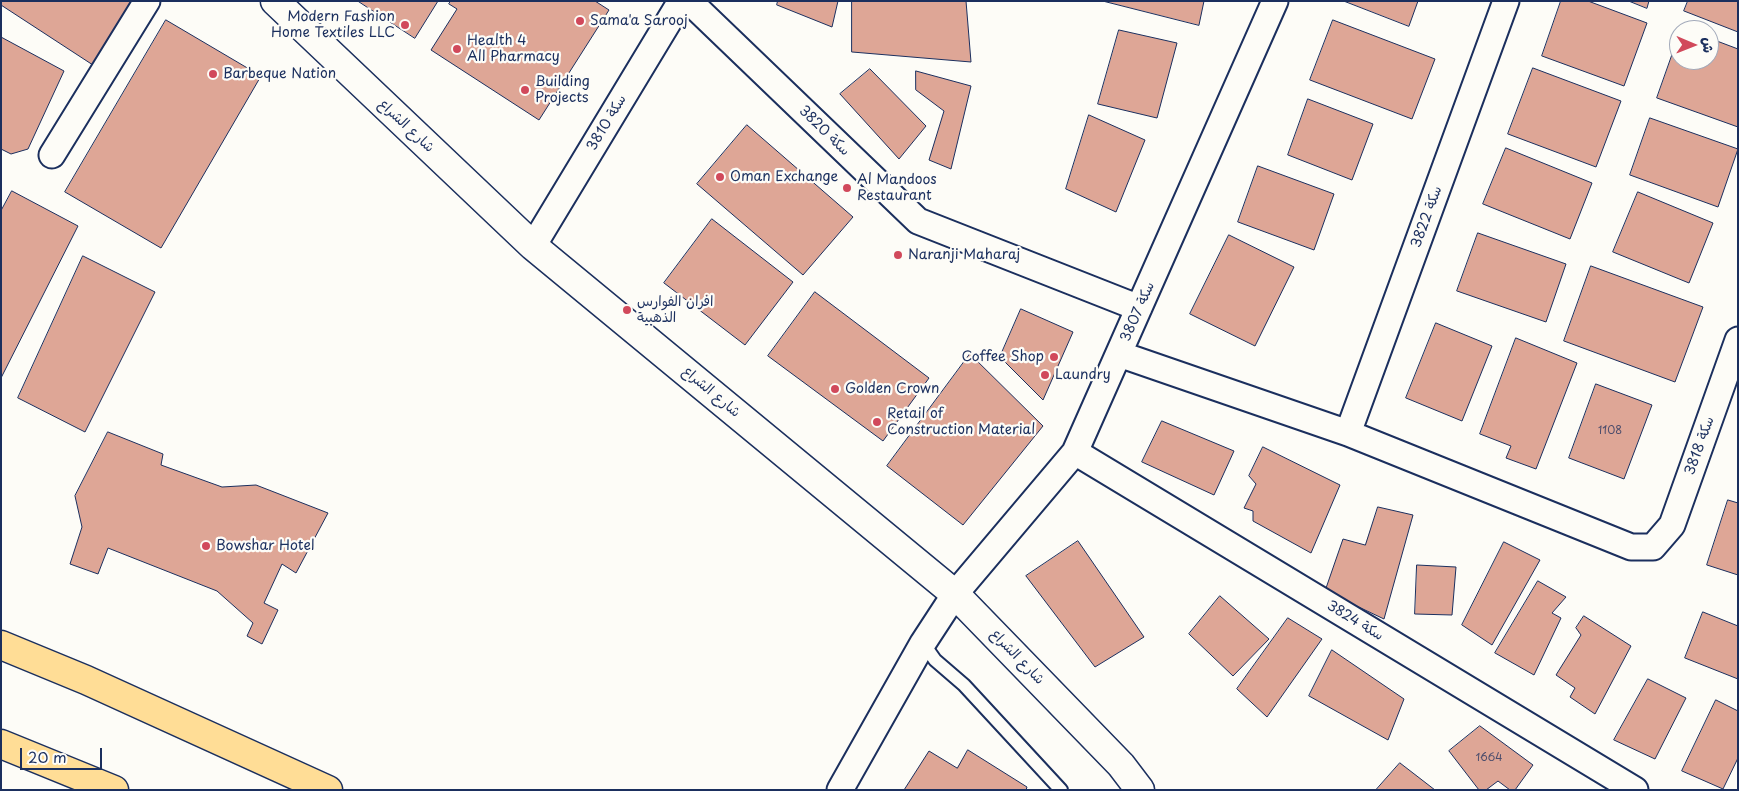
<!DOCTYPE html>
<meta charset="utf-8">
<style>
body{margin:0}
#map{position:relative;width:1739px;height:791px;overflow:hidden;background:#fdfcf7;font-family:"Playpen Sans","Playpen Sans Arabic",sans-serif}
canvas{display:block}
.frame{position:absolute;inset:0;border:2px solid #1b2f5e;pointer-events:none}
.north{position:absolute;left:1669px;top:20px;width:50px;height:50px;box-sizing:border-box;background:#fdfcf7;border:1px solid #a3aaba;border-radius:50%;rotate:91deg;font-size:14px;font-weight:700;line-height:20px;text-align:center;color:#1b2f5e}
.north::after{content:'';display:block;margin:auto;width:18px;height:22px;background:#d1495b;clip-path:polygon(50% 0,100% 100%,50% 72%,0 100%)}
.scale{position:absolute;left:20px;top:748px;width:82px;height:22px;box-sizing:border-box;border:2px solid #1b2f5e;border-top:0;padding-left:6px;font-size:15px;line-height:18px;white-space:nowrap;color:#1b2f5e;-webkit-text-stroke:4px #fdfcf7;paint-order:stroke}
</style>
<div id="map">
<canvas width="1739" height="791"></canvas>
<div class="frame"></div>
<div class="north">ش</div>
<div class="scale">20 m</div>
</div>
<script>
const context = document.querySelector('canvas').getContext('2d');
context.lineJoin = 'round';
function paint(path, color) { context.fillStyle = color; context.fill(path, 'evenodd'); }
function trace(path, color, width, dash) { context.strokeStyle = color; context.lineWidth = width; context.lineCap = dash ? 'butt' : 'round'; context.setLineDash(dash || []); context.stroke(path); }
function label(font, color, halo, rows, align = 'center') {
  context.font = font + ' "Playpen Sans","Playpen Sans Arabic",sans-serif'; context.lineWidth = 4.5; context.setLineDash([]); context.textBaseline = 'middle'; context.strokeStyle = halo; context.fillStyle = color; for (const [text, x, y, turn = 0] of rows) {
    context.save(); context.translate(x, y); context.rotate((+turn || 0) * Math.PI / 180); context.textAlign = isNaN(turn) ? turn : align; if (halo) context.strokeText(text, 0, 0); context.fillText(text, 0, 0); context.restore();
  }
}
const building = new Path2D(`
 M1 1H138L96 67 1 5Z
 M358 1H438L415 38Z
 M451 1H595L609 10 539 120 431 50 457 9 449 4Z
 M778 1H838L832 27 777 5Z
 M852 1H966L971 62 852 52Z
 M1103 1H1204L1199 25Z
 M1344 1H1418L1409 26Z
 M1561 1H1588L1647 23 1624 86 1542 56Z
 M1629 1H1649L1647 8Z
 M1688 1H1738V32L1684 11Z
 M166 20 261 76 161 248 65 192Z
 M1333 20 1435 59 1412 119 1310 80Z
 M1119 30 1177 43 1157 118 1098 104Z
 M1679 35V60H1709V38L1738 49V127L1657 98Z
 M1 37 64 71 28 149 11 154 1 149Z
 M1533 68 1621 101 1596 167 1508 134Z
 M870 69 926 126 899 159 840 94Z
 M916 71 971 86 951 169 929 160 944 111 916 90Z
 M1308 99 1373 124 1352 180 1288 155Z
 M1089 115 1145 140 1116 212 1066 189Z
 M1650 118 1738 149 1718 207 1630 175Z
 M747 125 853 217 803 275 697 184Z
 M1506 148 1592 183 1570 239 1483 204Z
 M1258 166 1334 194 1314 250 1238 222Z
 M12 191 78 226 1 378V211Z
 M1638 192 1713 223 1689 283 1613 252Z
 M712 219 793 282 745 345 664 283Z
 M1478 233 1566 264 1546 322 1457 291Z
 M1229 235 1294 267 1255 346 1190 314Z
 M83 256 155 292 85 432 18 398Z
 M1591 266 1703 307 1675 382 1564 341Z
 M815 292 929 378 883 441 768 356Z
 M1021 309 1073 332 1043 400 1000 357Z
 M1436 323 1492 346 1462 421 1406 398Z
 M1516 338 1577 363 1536 469 1506 458 1511 446 1480 434Z
 M970 354 1043 426 963 525 887 466Z
 M1596 384 1652 405 1624 479 1569 458Z
 M1162 421 1234 451 1214 495 1142 462Z
 M108 432 163 454 161 465 222 487 256 485 328 513 296 573 282 564 264 603 278 610 262 644 247 636 253 623 217 591 108 548 98 574 70 564 82 527 75 496Z
 M1263 447 1340 485 1311 553 1253 521V511L1244 508 1256 484 1249 476Z
 M1728 500 1738 503V575L1707 565Z
 M1378 507 1413 515 1384 619 1325 591 1343 539 1365 545Z
 M1078 541 1144 637 1095 667 1026 576Z
 M1504 542 1540 560 1492 645 1462 625Z
 M1417 565 1456 567 1452 615 1415 614Z
 M1538 581 1566 597 1552 613 1561 618 1534 675 1495 653Z
 M1220 596 1269 639 1233 676 1189 634Z
 M1703 612 1738 626V679L1685 658Z
 M1584 616 1631 646 1595 714 1570 697 1575 688 1556 675 1581 635 1576 628Z
 M1288 618 1322 639 1267 717 1237 689Z
 M1332 650 1404 699 1388 740 1309 696Z
 M1648 679 1686 698 1655 759 1614 740Z
 M1716 700 1738 711V758L1723 789 1682 771Z
 M1480 726 1533 765 1515 790H1510L1498 781 1486 790H1479L1449 751Z
 M968 750 1027 787 1026 790H904L929 751 957 768Z
 M1400 763 1435 790H1376Z`);
paint(building, '#dea696');
trace(building, '#1b2f5e', 1);
const lane = new Path2D(`
 M923 643 935 660 964 685 1061 790`);
const street = new Path2D(`
 M689 1 918 221 1139 308
 M52 155 147 1
 M533 246 681 1
 M1119 354 1348 433 1631 547H1653L1672 525 1738 340
 M1348 433 1506 1
 M1075 452 1635 790
 M840 790 923 643 955 594 1075 452 1275 1`);
const secondary = new Path2D(`
 M275 1 533 246 955 594 1121 765 1140 790`);
const highway = new Path2D(`
 M1 645 86 680 328 790
 M1 744 114 790`);
trace(lane, '#1b2f5e', 16);
trace(street, '#1b2f5e', 29);
trace(secondary, '#1b2f5e', 31);
trace(highway, '#1b2f5e', 31);
trace(lane, '#fdfcf7', 12);
trace(street, '#fdfcf7', 25);
trace(secondary, '#fdfcf7', 28);
trace(highway, '#ffdd96', 28);
for (const [x, y, r, color] of [
 [580,21,5,"#d1495b"],
 [405,25,5,"#d1495b"],
 [457,49,5,"#d1495b"],
 [213,74,5,"#d1495b"],
 [525,90,5,"#d1495b"],
 [720,177,5,"#d1495b"],
 [847,188,5,"#d1495b"],
 [898,255,5,"#d1495b"],
 [627,310,5,"#d1495b"],
 [1054,357,5,"#d1495b"],
 [1045,375,5,"#d1495b"],
 [835,389,5,"#d1495b"],
 [877,422,5,"#d1495b"],
 [206,546,5,"#d1495b"]
]) { const dot = new Path2D(); dot.arc(x, y, r, 0, 2 * Math.PI); context.fillStyle = color; context.fill(dot); trace(dot, '#fdfcf7', 2); }
label('11px', '#4c4d6c', null, [
 ["1108",1610,431],
 ["1664",1489,758]
]);
label('14px', '#1b2f5e', '#fdfcf7', [
 ["Modern Fashion",395,17,"right"],
 ["Home Textiles LLC",395,33,"right"],
 ["Sama'a Sarooj",590,21],
 ["Health 4",467,41],
 ["All Pharmacy",467,57],
 ["Barbeque Nation",223,74],
 ["Building",535,82],
 ["Projects",535,98],
 ["Oman Exchange",730,177],
 ["Al Mandoos",857,180],
 ["Restaurant",857,196],
 ["Naranji Maharaj",908,255],
 ["افران الفوارس",637,302],
 ["الذهبية",637,318],
 ["Coffee Shop",1044,357,"right"],
 ["Laundry",1055,375],
 ["Golden Crown",845,389],
 ["Retail of",887,414],
 ["Construction Material",887,430],
 ["Bowshar Hotel",216,546]
], 'left');
label('14px', '#1b2f5e', '#fdfcf7', [
 ["سكة 3810",607,123,-59],
 ["شارع الشراع",406,126,43],
 ["سكة 3820",824,131,44],
 ["سكة 3822",1427,217,-70],
 ["سكة 3807",1138,312,-66],
 ["شارع الشراع",711,392,40],
 ["سكة 3818",1700,446,-70],
 ["سكة 3824",1355,621,31],
 ["شارع الشراع",1017,657,46]
]);
</script>
